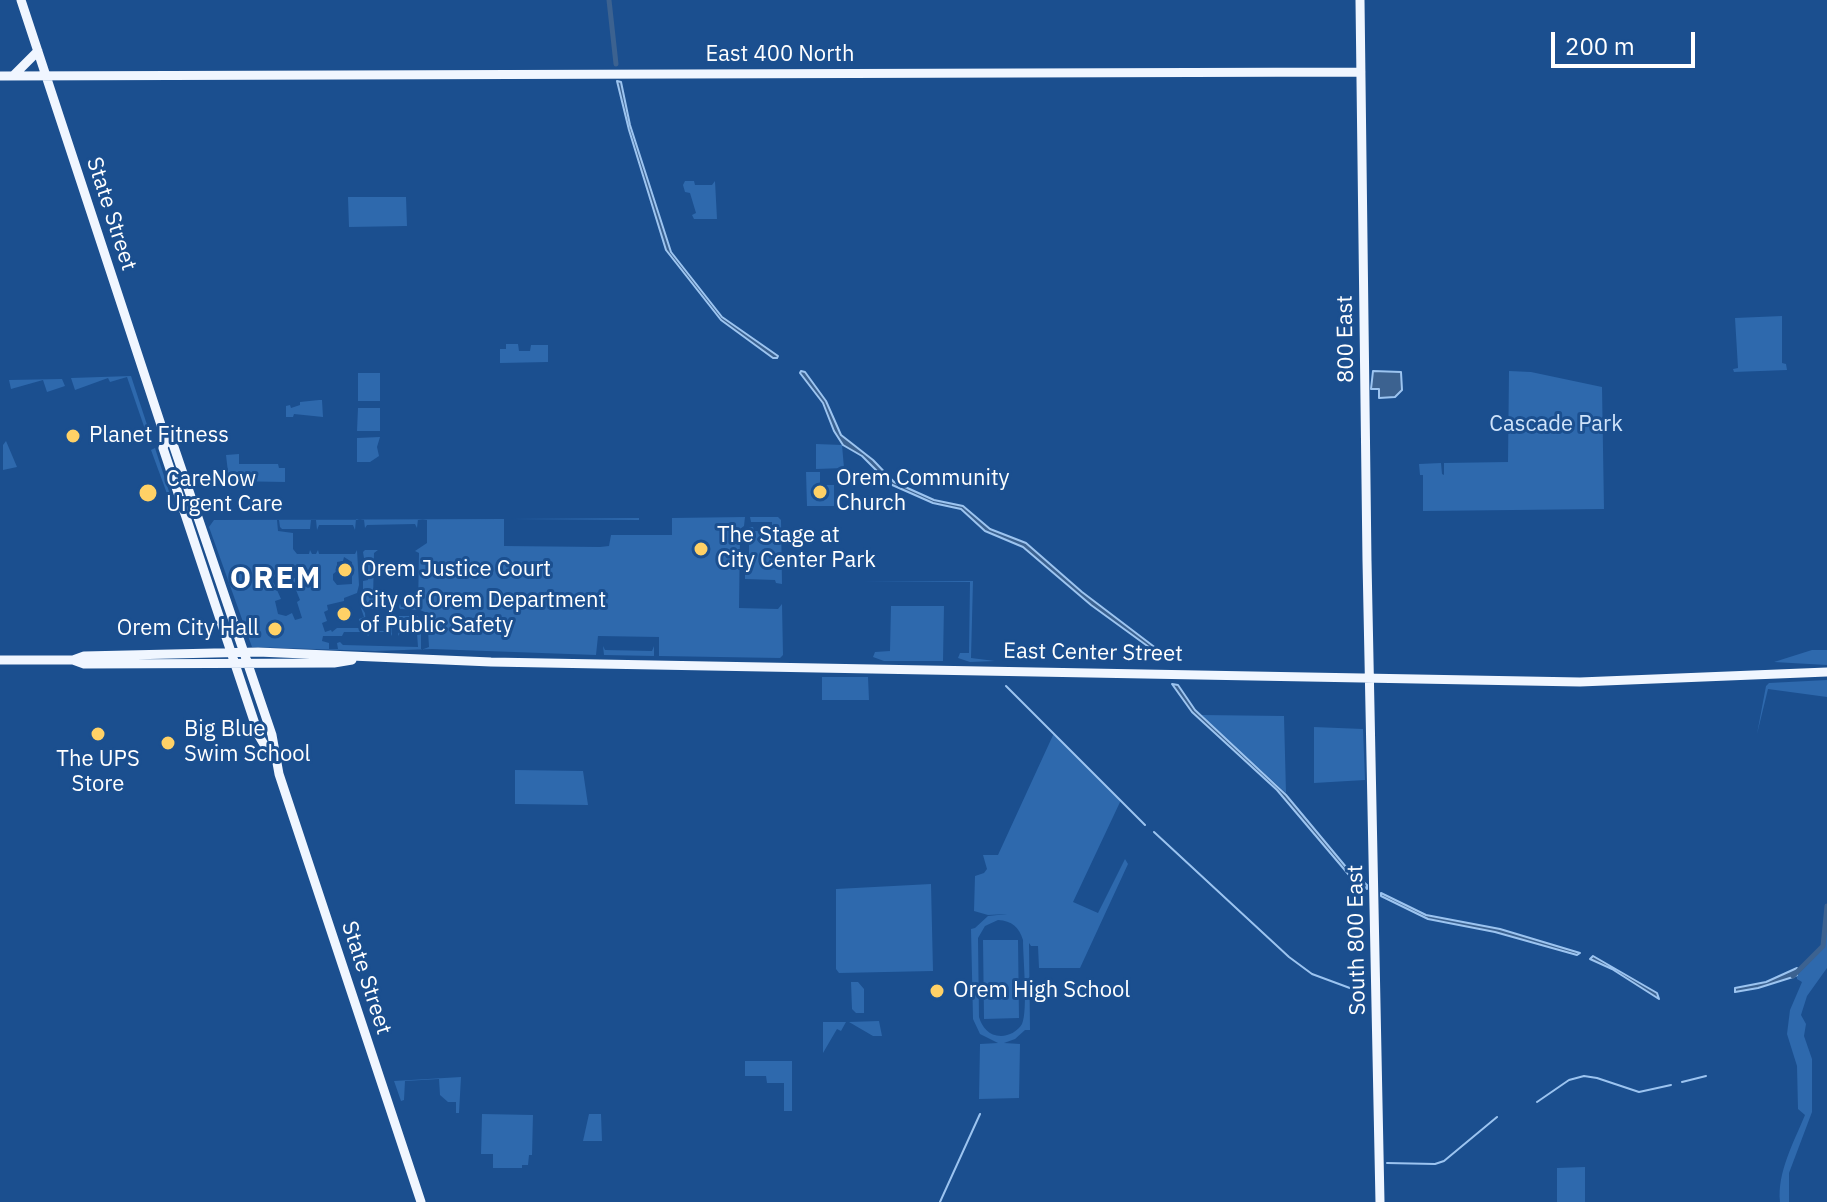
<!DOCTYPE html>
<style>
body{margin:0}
#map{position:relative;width:1827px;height:1202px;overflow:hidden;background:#1b4f8f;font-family:"IBM Plex Sans",sans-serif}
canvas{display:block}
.scale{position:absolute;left:1551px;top:32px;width:144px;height:36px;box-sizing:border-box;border:4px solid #fff;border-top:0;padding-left:10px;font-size:24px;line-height:28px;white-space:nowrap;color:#fff;-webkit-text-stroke:6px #1b4f8f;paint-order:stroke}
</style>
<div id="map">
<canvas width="1827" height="1202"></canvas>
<div class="scale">200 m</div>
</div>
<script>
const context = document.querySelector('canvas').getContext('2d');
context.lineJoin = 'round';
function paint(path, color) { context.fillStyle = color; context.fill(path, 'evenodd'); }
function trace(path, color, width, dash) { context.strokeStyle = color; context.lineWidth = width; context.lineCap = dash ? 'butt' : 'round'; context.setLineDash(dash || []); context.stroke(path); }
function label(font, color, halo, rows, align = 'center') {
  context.font = font + ' "IBM Plex Sans",sans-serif'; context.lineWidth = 6; context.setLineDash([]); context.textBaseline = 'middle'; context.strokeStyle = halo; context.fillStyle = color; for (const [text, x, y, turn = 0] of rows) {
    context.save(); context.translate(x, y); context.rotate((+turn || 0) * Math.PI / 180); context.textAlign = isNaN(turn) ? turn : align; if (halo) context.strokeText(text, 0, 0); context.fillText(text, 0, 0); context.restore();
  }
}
paint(new Path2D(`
 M685 181H694L695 185H712L715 181 717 219H694L692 215 696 213 690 193 685 192 683 185Z
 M348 197H406L407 226 349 227Z
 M1782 316V363L1786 364 1787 370 1734 372 1733 369 1738 368 1735 318Z
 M506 344H518L519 351H530L531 345H548V362L500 363V349H506Z
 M1509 371 1531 372 1602 387 1604 509 1423 511V475H1420L1419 464 1441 463 1442 474 1444 475V463L1508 462Z
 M358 373H380V401H358Z
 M131 376 152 440 149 441 127 377 110 382 108 378 75 390 71 378Z
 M62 379 65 386 47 392 43 380 11 389 9 380Z
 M319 400H322L323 417 294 414 293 417H286V406L290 405 291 408 300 405V402Z
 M358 408H380V431H357Z
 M380 437 377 447 379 456 370 462H357V438Z
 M6 441 17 467 3 470V445Z
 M816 444 842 445 844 468 816 469Z
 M155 448 175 510H173L151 450Z
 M239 454V464H278L279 468H285V482L229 481 226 455Z
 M806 472H820V485H834V506H807Z
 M745 517 744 526 740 529 739 608 778 609 782 604 783 655 780 658 659 656V637L598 636 596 655 432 649 375 651 252 647 209 527 214 520 504 519V546L600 547 609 546 611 535H672V518ZM356 519 364 520 365 528 367 525 415 524 417 528 418 519 427 520V543L415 551 419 553 418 607H401L400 603 399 607 400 609 420 610 427 613 429 647 421 650V619L417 616H399V621L400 618H418L419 630 400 631 399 627 398 636 400 633H417L418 647 343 645 340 642 337 643 338 649H329V643L322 641 323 636H342L344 632H366L368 636 371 632H390L392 636V627L390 631H372L370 627 366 626 365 613 360 605 365 603 370 609 392 607V603L391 607H378L373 602 374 553 378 550H365L363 552 364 558 368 559V580L363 581V594L367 602 360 605 364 617 359 619V628H337L332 632 331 630 325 632 322 623 327 621 324 612 328 610 327 605 344 601V598L357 593 359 585 357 550 355 554H319L318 550 316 554H312L310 550 309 554H297L293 549V533L278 531 277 520H279L280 527 282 529H310L311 520H316L317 530 319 525H353L355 530ZM344 557 352 562V584L337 585 333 580V574L337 571V562L343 561ZM280 568 283 574 295 573 296 577 292 580 300 600 297 602 302 618 295 620 292 613 286 616 278 614 275 601 281 599 277 590H273L276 587 272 581 275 576 273 571Z
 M750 517H778L781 520 782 584 776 583 775 580 745 579V571L749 569V527H753L754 531H769L771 540 778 539V525H772V522H751Z
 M639 518V520L510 519Z
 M862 581H973L971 658 995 661 970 662 958 658 960 653H969L970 582Z
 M891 606H944L943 661H884L873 657 875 652 890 651Z
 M603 646 605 650 652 651 654 646V656L604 655Z
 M1812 650H1827V665L1774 662Z
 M822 677H868L869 700H822Z
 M1827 680V697L1768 689 1757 734 1766 686 1769 683Z
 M1201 715 1284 716 1286 793Z
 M1314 727 1363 729 1365 780 1314 783Z
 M1054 733 1121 800 1073 902 1098 913 1125 859 1128 864 1080 968H1039L1038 946H1031L1029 943 1030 1030H1025L1015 1039 1004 1043 1020 1044 1019 1098 979 1099 980 1044 998 1043 980 1034 973 1019 971 929 975 928 988 916 1007 914 988 915 974 911 975 876 984 873 987 869 983 855H998ZM998 920C1012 921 1019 927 1023 940 1023 957 1028 1011 1022 1024 1018 1031 1009 1036 1001 1036 989 1036 982 1027 979 1017L978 938 985 926Z
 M515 770 583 771 588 805 515 804Z
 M931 884 933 971 839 973 836 969V889Z
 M1827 923V968L1807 996 1801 1015 1806 1024 1804 1036 1812 1059V1112L1789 1173V1202H1780C1777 1172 1794 1142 1805 1115L1798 1109 1797 1066 1787 1034 1790 1010 1802 982 1797 979V975C1814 958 1826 948 1827 923Z
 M983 940H1018L1019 1018 984 1019Z
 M851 982H858L864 989V1013H856L852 1009Z
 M879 1021 882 1036H873L849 1022Z
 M823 1022H846L841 1031 837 1029 823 1053Z
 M745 1061H792V1111H784V1083H767L766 1076H745Z
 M461 1077 459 1113H456V1102H448L440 1095 439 1079 405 1081 404 1100 401 1101 394 1081Z
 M482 1114 533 1115 532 1155H529L528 1165H522V1168H493V1154H481Z
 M589 1114H601L602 1141H583Z
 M1585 1167V1202H1557V1168Z`), '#2e69ad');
const water = new Path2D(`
 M617 81 621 82 630 125 671 252 722 317 778 356 777 358H773L721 320 666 250 629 130Z
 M801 371 805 372 826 401 841 435 873 460 894 482 934 500 963 506 990 529 1026 543 1082 592 1161 652 1168 661 1091 605 1023 547 985 531 961 509 933 503 890 484 862 456 843 445 834 431 823 403 800 373Z
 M1373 371 1401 372 1402 390 1395 397 1379 398V389H1371Z
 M1172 684 1178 685 1195 710 1286 795 1346 867 1367 885V889L1349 875 1277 790 1192 712Z
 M1381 893 1426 915 1500 929 1580 953 1577 955 1495 932 1428 919 1381 896Z
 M1593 956 1657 993 1659 999 1612 969 1590 959Z
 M1797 968V975L1793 977 1758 988 1735 992V988L1766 982Z`);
paint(water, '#3c6290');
trace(water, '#9cc4f0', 2);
trace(new Path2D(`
 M1006 686 1145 825
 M1154 832 1289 957 1312 974 1366 994
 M1682 1082 1706 1076
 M1537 1102 1569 1080 1584 1076 1597 1078 1639 1092 1671 1085
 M1387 1163 1435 1164 1444 1161 1497 1117
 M940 1202 980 1114`), '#9cc4f0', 2);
trace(new Path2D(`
 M609 0 616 64
 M1793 976 1823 946 1827 906`), '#3c6290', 5);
trace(new Path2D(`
 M21 0 166 440 173 444 272 735 279 774 421 1202
 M1360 0 1367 561 1380 1202
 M0 76 1361 72
 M13 76 38 51
 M166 440 163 448 259 736 272 758
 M0 660H73L84 656 258 652 491 662 1580 682 1827 672
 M73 660 84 664 334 663 352 660`), '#f0f6ff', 9);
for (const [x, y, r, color] of [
 [73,436,8,"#ffd166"],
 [820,492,8,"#ffd166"],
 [148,493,10,"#ffd166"],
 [701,549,8,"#ffd166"],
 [345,570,8,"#ffd166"],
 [344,614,8,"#ffd166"],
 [275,629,8,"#ffd166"],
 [98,734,8,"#ffd166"],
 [168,743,8,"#ffd166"],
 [937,991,8,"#ffd166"]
]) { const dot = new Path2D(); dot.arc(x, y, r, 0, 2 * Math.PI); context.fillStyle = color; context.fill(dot); trace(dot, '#1b4f8f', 3); }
label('22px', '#fff', '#1b4f8f', [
 ["East 400 North",780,55],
 ["State Street",111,214,72],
 ["800 East",1346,339,-91],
 ["East Center Street",1093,653,1],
 ["South 800 East",1357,940,-91],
 ["State Street",366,978,72]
]);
label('22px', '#cfe3fa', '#1b4f8f', [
 ["Cascade Park",1556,425]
]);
label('22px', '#fff', '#1b4f8f', [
 ["Planet Fitness",89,436],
 ["Orem Community",836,479],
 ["Church",836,504],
 ["CareNow",166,480],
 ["Urgent Care",166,505],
 ["The Stage at",717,536],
 ["City Center Park",717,561],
 ["Orem Justice Court",361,570],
 ["City of Orem Department",360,601],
 ["of Public Safety",360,626],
 ["Orem City Hall",259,629,"right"],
 ["Big Blue",184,730],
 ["Swim School",184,755],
 ["The UPS",98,760,"center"],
 ["Store",98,785,"center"],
 ["Orem High School",953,991]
], 'left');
context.letterSpacing = '2px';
label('bold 30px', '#fff', '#1b4f8f', [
 ["OREM",276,579]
]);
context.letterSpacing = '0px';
</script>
